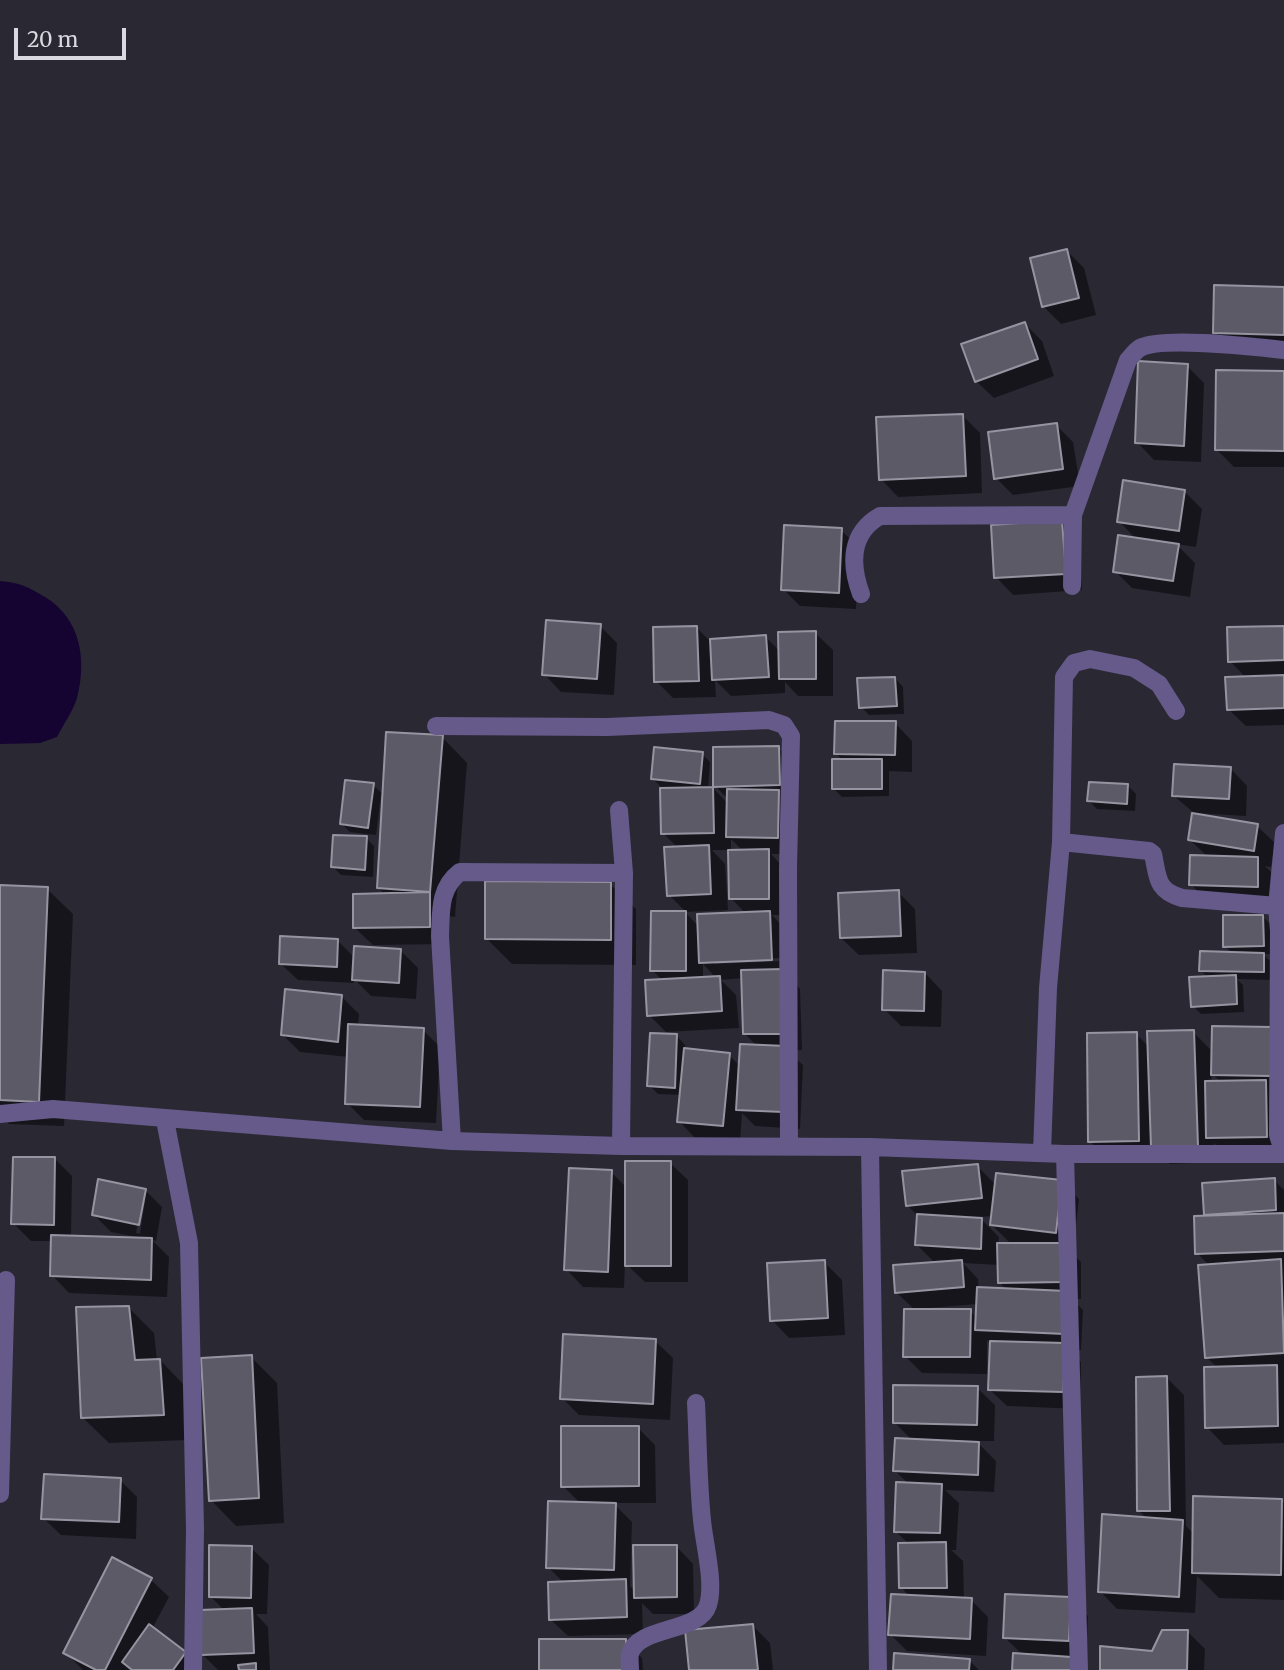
<!DOCTYPE html>
<style>
body{margin:0}
#map{position:relative;width:1284px;height:1670px;overflow:hidden;background:#2a2833;font-family:Merriweather,serif}
canvas{display:block}
.scale{position:absolute;left:14px;top:28px;width:112px;height:32px;box-sizing:border-box;border:4px solid #dad8e0;border-top:0;padding-left:9px;font-size:21px;line-height:24px;white-space:nowrap;color:#dad8e0;-webkit-text-stroke:5px #2a2833;paint-order:stroke}
</style>
<div id="map">
<canvas width="1284" height="1670"></canvas>
<div class="scale">20 m</div>
</div>
<script>
const context = document.querySelector('canvas').getContext('2d');
context.lineJoin = 'round';
function paint(path, color) { context.fillStyle = color; context.fill(path, 'evenodd'); }
function trace(path, color, width, dash) { context.strokeStyle = color; context.lineWidth = width; context.lineCap = dash ? 'butt' : 'round'; context.setLineDash(dash || []); context.stroke(path); }
paint(new Path2D(`
 M0 581C21 583 28 587 45 597 81 619 87 660 77 698 73 711 63 725 57 737L40 743 0 744Z`), '#150332');
paint(new Path2D(`
 M1067 251 1084 268 1096 315 1061 324 1043 306Z
 M1284 289V351L1232 350 1215 332Z
 M1025 324 1042 341 1054 376 994 398 976 381Z
 M1187 366 1204 383 1201 462 1154 460 1137 442Z
 M1284 373V467H1234L1217 450Z
 M963 416 980 433 982 493 898 497 881 479Z
 M1056 425 1073 442 1080 486 1013 495 996 478Z
 M1184 491 1202 509 1196 547 1176 544 1195 563 1190 597 1132 588 1115 571 1137 540 1119 521Z
 M1061 522 1078 539 1082 590 1013 595 996 577Z
 M841 530 858 547 856 609 800 606 783 589Z
 M600 626 617 643 614 695 561 692 544 674Z
 M697 628 709 640 766 637 780 652 815 633 833 650V696H798L785 682V693L731 696 715 680 716 697 673 698 656 681Z
 M1284 628V725L1246 726 1228 709 1246 678 1230 661Z
 M895 678 903 687 904 714 869 715 861 707Z
 M895 723 912 741V772L889 771V796L842 797 833 788 844 761 836 754Z
 M442 737 467 763 455 917 447 916V944L373 945 355 928 385 895 379 888Z
 M778 748 796 765 794 854H771L785 869 786 915H772L786 930 788 976 800 989 802 1050 788 1051 803 1065 800 1129 755 1126 742 1113 740 1143 696 1139 679 1121 681 1095 658 1094 649 1085 677 1036 685 1045V1050L729 1055 740 1066 758 1047 745 1034 743 978 721 980 736 995 739 1028 666 1032 649 1015 663 981 652 970 686 913 699 927 746 914 731 898 730 850H712L725 864 728 910 686 912 669 895 678 848 663 833 662 788 653 779 702 754 710 762 708 789 713 788 729 805V800L715 786ZM731 839 743 851H731ZM780 958 781 961 715 964V961ZM703 964 716 978H703Z
 M1230 768 1247 786 1246 816 1196 813V816L1257 826 1275 843 1271 867 1265 866 1275 876 1274 903 1208 902 1191 884 1208 857 1190 840 1194 813 1174 796Z
 M373 785 384 795H381L376 835 350 832 341 823Z
 M1128 786 1136 794 1135 811 1097 809 1089 801Z
 M366 838 374 846 373 877 341 875 333 867Z
 M610 884 636 909V965L512 964 486 938Z
 M0 887 47 889 73 914 64 1126 9 1124 0 1115Z
 M898 892 915 909 917 953 859 955 841 938Z
 M1263 917 1271 925V954H1263L1272 963 1271 980 1237 979 1243 985 1244 1012 1201 1014 1193 1006 1209 978 1200 970 1232 953 1225 946Z
 M338 941 355 958 400 950 418 968 416 999 371 996 354 979V983L298 980 280 963Z
 M925 973 942 991 941 1027 901 1026 884 1009Z
 M342 997 359 1014 358 1027 423 1030 440 1047 436 1123 364 1120 347 1103 349 1057 300 1052 283 1035Z
 M1193 1032 1213 1052 1284 1041V1154H1225L1214 1143V1162L1170 1164 1155 1149 1107 1159 1090 1141 1136 1034 1149 1047ZM1211 1073 1221 1082 1212 1083Z
 M55 1159 72 1176 71 1237 137 1239V1237L111 1232 94 1215 145 1190 162 1207 156 1241 152 1240 169 1257 167 1297 69 1293 52 1275V1241H31L13 1223ZM142 1201H145L140 1234 136 1233Z
 M670 1163 688 1180V1282H645L625 1263 624 1288 583 1287 566 1269 611 1172 627 1188Z
 M977 1166 996 1185 1061 1182 1079 1199 1073 1250 1068 1249 1081 1262V1299H1072L1083 1310 1081 1350H1069L1081 1362 1080 1409 1007 1406 989 1389 991 1344 987 1340V1374L922 1373 905 1356 915 1310 896 1292 936 1264 917 1245 918 1216 907 1205ZM993 1216 992 1225 1012 1245H998L999 1237 979 1217ZM963 1263 999 1265 1000 1283 1007 1290 979 1289 978 1279ZM978 1304 977 1318 970 1311H929V1308Z
 M1274 1180 1284 1190V1443L1224 1445 1207 1427 1218 1368 1207 1358 1210 1266 1197 1253 1206 1217 1204 1184Z
 M824 1262 842 1280 845 1335 789 1338 772 1320Z
 M129 1308 154 1333 157 1361 160 1360 185 1386 189 1440 109 1443 83 1418Z
 M655 1341 673 1358 670 1420 579 1415 562 1398Z
 M251 1357 277 1383 284 1523 236 1526 211 1500Z
 M1167 1378 1184 1395 1186 1526 1194 1534 1282 1500 1284 1503V1600L1219 1598 1197 1576 1195 1613 1117 1609 1100 1591 1148 1519 1139 1511Z
 M977 1388 995 1405 994 1441H976L996 1461 994 1492 945 1490 959 1503 956 1550H951L963 1561 964 1599 971 1600 988 1617 986 1656 907 1651 890 1634 910 1597 901 1587 909 1544 895 1531 909 1484 895 1471 912 1440 895 1423Z
 M638 1428 655 1445 656 1503H613L632 1522 630 1586 636 1592 676 1546 693 1564 694 1614H653L642 1603 643 1634 568 1636 550 1619 564 1583 548 1567 581 1504 563 1486Z
 M120 1480 137 1497 136 1539 61 1535 43 1518Z
 M251 1548 269 1565 267 1614H256L268 1627 270 1670H218L203 1655 225 1611 210 1596Z
 M113 1559 151 1580 169 1597 152 1629 185 1653 202 1670H83L65 1652Z
 M1070 1598 1088 1616 1086 1658 1014 1670 1023 1655 1005 1638Z
 M753 1626 770 1643 773 1670H690Z
 M1187 1631 1205 1649 1204 1670H1102L1153 1652Z
 M625 1641 642 1658 643 1670H540Z
 M970 1661 979 1670H894Z`), '#0007');
const building = new Path2D(`
 M1067 249 1079 298 1042 307 1030 258Z
 M1214 285 1284 287V335L1213 333Z
 M1025 322 1038 359 975 382 961 344Z
 M1138 361 1188 364 1184 446 1135 443Z
 M1216 370 1284 371V451L1215 450Z
 M963 414 966 476 879 480 876 417Z
 M1057 423 1063 469 994 479 988 432Z
 M1123 480 1185 490 1179 531 1117 522Z
 M1062 520 1066 574 994 578 991 525Z
 M784 525 842 528 839 593 781 590Z
 M1118 535 1179 544 1173 581 1113 572Z
 M546 620 601 624 597 679 542 675Z
 M697 626 699 681 654 682 653 627Z
 M1284 626V660L1228 662 1227 627Z
 M816 631V679H779L778 632Z
 M766 635 769 677 712 680 710 639Z
 M1284 675V708L1227 710 1225 677Z
 M895 677 897 706 859 708 857 678Z
 M835 721H896L895 755 834 754Z
 M386 732 443 735 430 892 377 888Z
 M779 746 780 785 713 787V747Z
 M654 747 703 752 700 784 651 779Z
 M832 759H882V789H832Z
 M1174 764 1231 767 1229 799 1172 796Z
 M345 780 374 783 368 828 340 824Z
 M1089 782 1128 784 1127 804 1087 801Z
 M713 787 714 833 661 834 660 788Z
 M727 789 779 790 778 838 726 837Z
 M1192 813 1258 824 1254 851 1188 840Z
 M333 835 367 836 365 870 331 867Z
 M709 845 711 894 667 896 664 847Z
 M769 849V899H729L728 850Z
 M1190 855 1258 857V887L1189 885Z
 M485 881 611 882V940L485 939Z
 M0 885 48 887 39 1102 0 1100Z
 M899 890 901 936 840 938 838 893Z
 M430 892V927L353 928V894Z
 M651 911H686V971H650Z
 M770 911 772 960 699 963 697 914Z
 M1223 915H1263L1264 946 1223 947Z
 M280 936 338 939 337 967 279 964Z
 M354 946 401 949 399 983 352 980Z
 M1200 951 1264 953V972L1199 971Z
 M784 969 786 1034H743L741 970Z
 M883 970 925 972 924 1011 882 1010Z
 M1236 975 1237 1004 1191 1007 1189 977Z
 M720 976 722 1011 647 1016 645 980Z
 M285 989 342 995 338 1042 281 1035Z
 M348 1024 424 1028 420 1107 345 1104Z
 M1212 1026 1272 1027 1271 1076 1211 1075Z
 M1194 1030 1198 1146 1151 1147 1147 1031Z
 M1137 1032 1139 1141 1088 1142 1087 1033Z
 M650 1033 677 1034 675 1088 647 1086Z
 M740 1044 786 1046 783 1112 736 1110Z
 M684 1048 730 1053 723 1126 677 1122Z
 M1266 1080 1267 1137 1206 1138 1205 1081Z
 M13 1157H55L54 1225 11 1224Z
 M625 1161H671V1266H625Z
 M978 1164 982 1198 906 1206 902 1171Z
 M569 1168 612 1170 608 1272 564 1270Z
 M996 1173 1062 1180 1056 1233 990 1225Z
 M1275 1178 1276 1210 1204 1215 1202 1183Z
 M98 1179 146 1189 139 1225 92 1215Z
 M1284 1213V1251L1195 1254 1194 1216Z
 M917 1214 982 1218 981 1249 915 1245Z
 M51 1235 152 1238 151 1280 50 1276Z
 M997 1243H1064V1282L998 1283Z
 M1281 1259 1284 1353 1205 1358 1198 1265Z
 M825 1260 828 1318 770 1321 767 1263Z
 M962 1260 964 1287 895 1293 893 1265Z
 M977 1287 1067 1291 1065 1334 975 1330Z
 M129 1306 135 1360 160 1359 164 1415 81 1418 76 1307Z
 M904 1309H971L970 1357H903Z
 M563 1334 656 1339 653 1404 560 1399Z
 M990 1341 1065 1343 1063 1392 988 1390Z
 M252 1355 259 1498 209 1501 201 1358Z
 M1277 1365 1278 1426 1205 1428 1204 1367Z
 M1167 1376 1170 1511H1137L1136 1377Z
 M893 1385 978 1386 977 1425 893 1423Z
 M561 1426H639V1486L561 1487Z
 M895 1438 979 1442 978 1475 893 1471Z
 M44 1474 121 1478 119 1522 41 1519Z
 M896 1482 942 1484 940 1533 894 1532Z
 M1193 1496 1282 1499 1281 1575 1192 1573Z
 M548 1501 616 1503 614 1570 546 1568Z
 M1102 1514 1183 1520 1179 1597 1098 1592Z
 M946 1542 947 1588H899L898 1543Z
 M209 1545 252 1546 251 1598 209 1597Z
 M633 1545H677V1597L634 1598Z
 M112 1557 152 1578 105 1670H96L63 1653Z
 M626 1579 627 1617 549 1620 548 1582Z
 M891 1594 972 1598 970 1639 888 1635Z
 M1005 1594 1071 1597 1069 1641 1003 1638Z
 M252 1608 254 1653 201 1655 199 1610Z
 M149 1624 186 1652 173 1670H132L122 1662Z
 M753 1624 758 1670H689L685 1630Z
 M1162 1630H1188L1187 1670H1100V1646L1152 1651Z
 M539 1639H626V1670H539Z
 M894 1653 970 1659 969 1670H893Z
 M1013 1653 1072 1657 1071 1670H1012Z
 M256 1663V1670H239L238 1665Z`);
paint(building, '#5c5a66');
trace(building, '#9794a2', 2);
trace(new Path2D(`
 M1072 586 1073 515 1128 360C1132 356 1135 351 1140 348 1162 336 1255 347 1284 350
 M861 594C850 564 850 533 880 516L1073 515
 M436 726 607 727 769 720 784 725 791 736 788 869 789 1145
 M619 810 624 873 621 1146
 M1061 842 1149 851 1153 854C1158 877 1156 891 1182 898L1277 906
 M0 1114 53 1109 452 1141 621 1146 870 1147 1065 1154H1284L1278 1135 1279 931 1277 906 1284 833
 M165 1120 189 1243 195 1529 193 1670
 M452 1141 440 936C441 911 439 888 460 872L624 873
 M870 1147 878 1670
 M1042 1153 1048 988 1061 842 1064 677 1074 663 1090 659 1134 668 1159 684 1176 711
 M1065 1154 1079 1670
 M0 1494 6 1280
 M630 1670C630 1665 629 1658 630 1654 637 1626 700 1633 708 1605 715 1583 704 1543 702 1520 698 1481 698 1442 696 1403`), '#655a89', 18);
</script>
